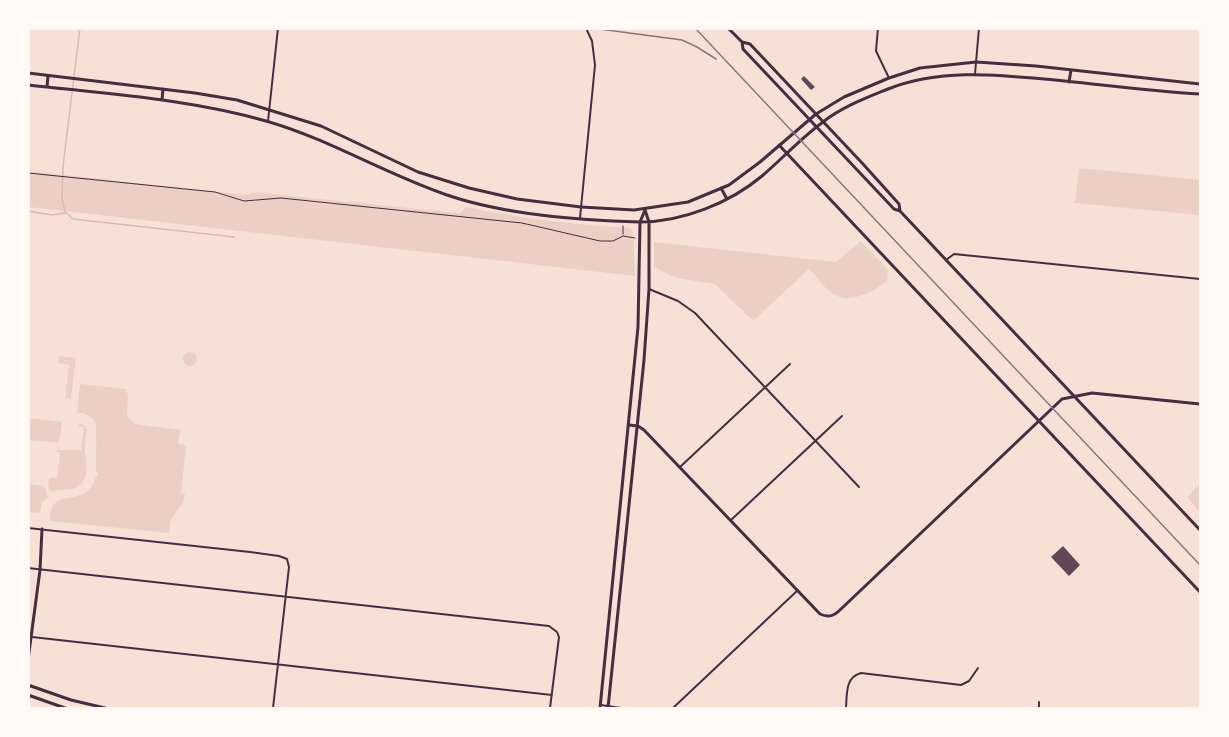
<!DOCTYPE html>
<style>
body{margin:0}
#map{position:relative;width:1229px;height:737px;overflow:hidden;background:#f7e1d7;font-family:Lato,sans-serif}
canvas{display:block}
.frame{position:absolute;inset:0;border:30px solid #fffaf5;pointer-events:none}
</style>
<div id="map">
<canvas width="1229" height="737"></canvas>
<div class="frame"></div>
</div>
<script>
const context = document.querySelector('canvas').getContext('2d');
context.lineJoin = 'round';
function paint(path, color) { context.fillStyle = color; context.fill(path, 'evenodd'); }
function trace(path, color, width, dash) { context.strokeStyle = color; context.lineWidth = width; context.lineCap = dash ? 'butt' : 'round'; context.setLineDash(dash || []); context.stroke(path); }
paint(new Path2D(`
 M1079 168 1200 180V215L1075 203Z
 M29 171 246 195 254 192 446 212 460 213 466 207C520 218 575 225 630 228L633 232 635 276 29 207Z
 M861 241 888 270 887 281C874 291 853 303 837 296 826 292 817 276 809 269L753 321 715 284 676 278 654 267V242L836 262Z
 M183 359a7 7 0 1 1 14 0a7 7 0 1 1-14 0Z
 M59 356 76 358 71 399 65 398 69 365 58 363Z
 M80 384 126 389 128 396 127 415 135 424 181 430 178 441 180 445 182 443 186 447 181 493 185 494 183 503 171 519 169 533 50 521C50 482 85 513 96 476L98 475V473L96 472C96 464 97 426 95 422 92 417 87 415 84 413H77Z
 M29 418 62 422 59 443 29 440Z
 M79 424 84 425 87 429C86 436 85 442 85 449 85 462 92 481 75 488 67 491 59 489 51 492L48 488 49 478H57L60 453 54 450H81L84 427 79 426Z
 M29 484 44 486 48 497 42 502 40 513 29 512Z
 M1200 484V512L1187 497Z`), '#ebcfc5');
trace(new Path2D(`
 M80 28 63 166 62 198 65 212 73 219 234 237
 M28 211 52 215 65 213`), '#dcb8b0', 1.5);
paint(new Path2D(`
 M804 76 815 87 811 90 801 79Z
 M1063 546 1080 565 1069 576 1051 557Z`), '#644757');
trace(new Path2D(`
 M28 173 215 192 244 201 281 198 522 223 600 241H613L623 236 635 238
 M623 234V226`), '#4a2c40', 1);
trace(new Path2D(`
 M878 28 876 51 889 78
 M975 74 979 28
 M268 121 278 28
 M580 218 595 65 592 41 586 28
 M946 260 954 254 1200 279
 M649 289 678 301 695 313 859 487
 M680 467 790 364
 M731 520 842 416
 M28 528 250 552 279 556 287 559 289 567 273 708
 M28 568 549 626 557 632 559 637 550 708
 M32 637 552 695
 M601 705 621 708
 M673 708 798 590
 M846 708C847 695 845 677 861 673L961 685 969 681 978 668
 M1039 708V702`), '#4a2c40', 2);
trace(new Path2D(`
 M779 145 1200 592
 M629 425 638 426 644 430 820 614C829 618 834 616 841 609L1062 399 1092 393 1200 404
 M28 660 40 570 42 529`), '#4a2c40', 3);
trace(new Path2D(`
 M728 28 742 42 750 44 863 164 899 204 900 211
 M742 42 743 49 894 209 900 211 1200 530
 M28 73 195 93 237 100 321 126 418 172 469 188 517 199 581 207 634 210 688 202 729 185 760 162 816 114 844 97 889 78 920 68 976 62 1036 66 1200 84
 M1069 82 1071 70
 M28 85C108 94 189 99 266 121 329 139 385 174 447 195 506 215 578 220 640 222 682 222 730 203 762 176 782 159 801 138 823 122 842 107 866 98 888 89 942 68 999 75 1055 80 1104 85 1152 91 1200 94
 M47 87 48 76
 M162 100 163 89
 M721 188 727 199
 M28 685 71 700 105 708
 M28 695 65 708
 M600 708 638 327 640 222 645 210
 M608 708 644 360 649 289V222L645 210`), '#4a2c40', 3);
trace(new Path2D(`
 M592 28 682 40 697 47 716 59
 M695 28 1200 565`), '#8f747c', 1.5);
</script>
